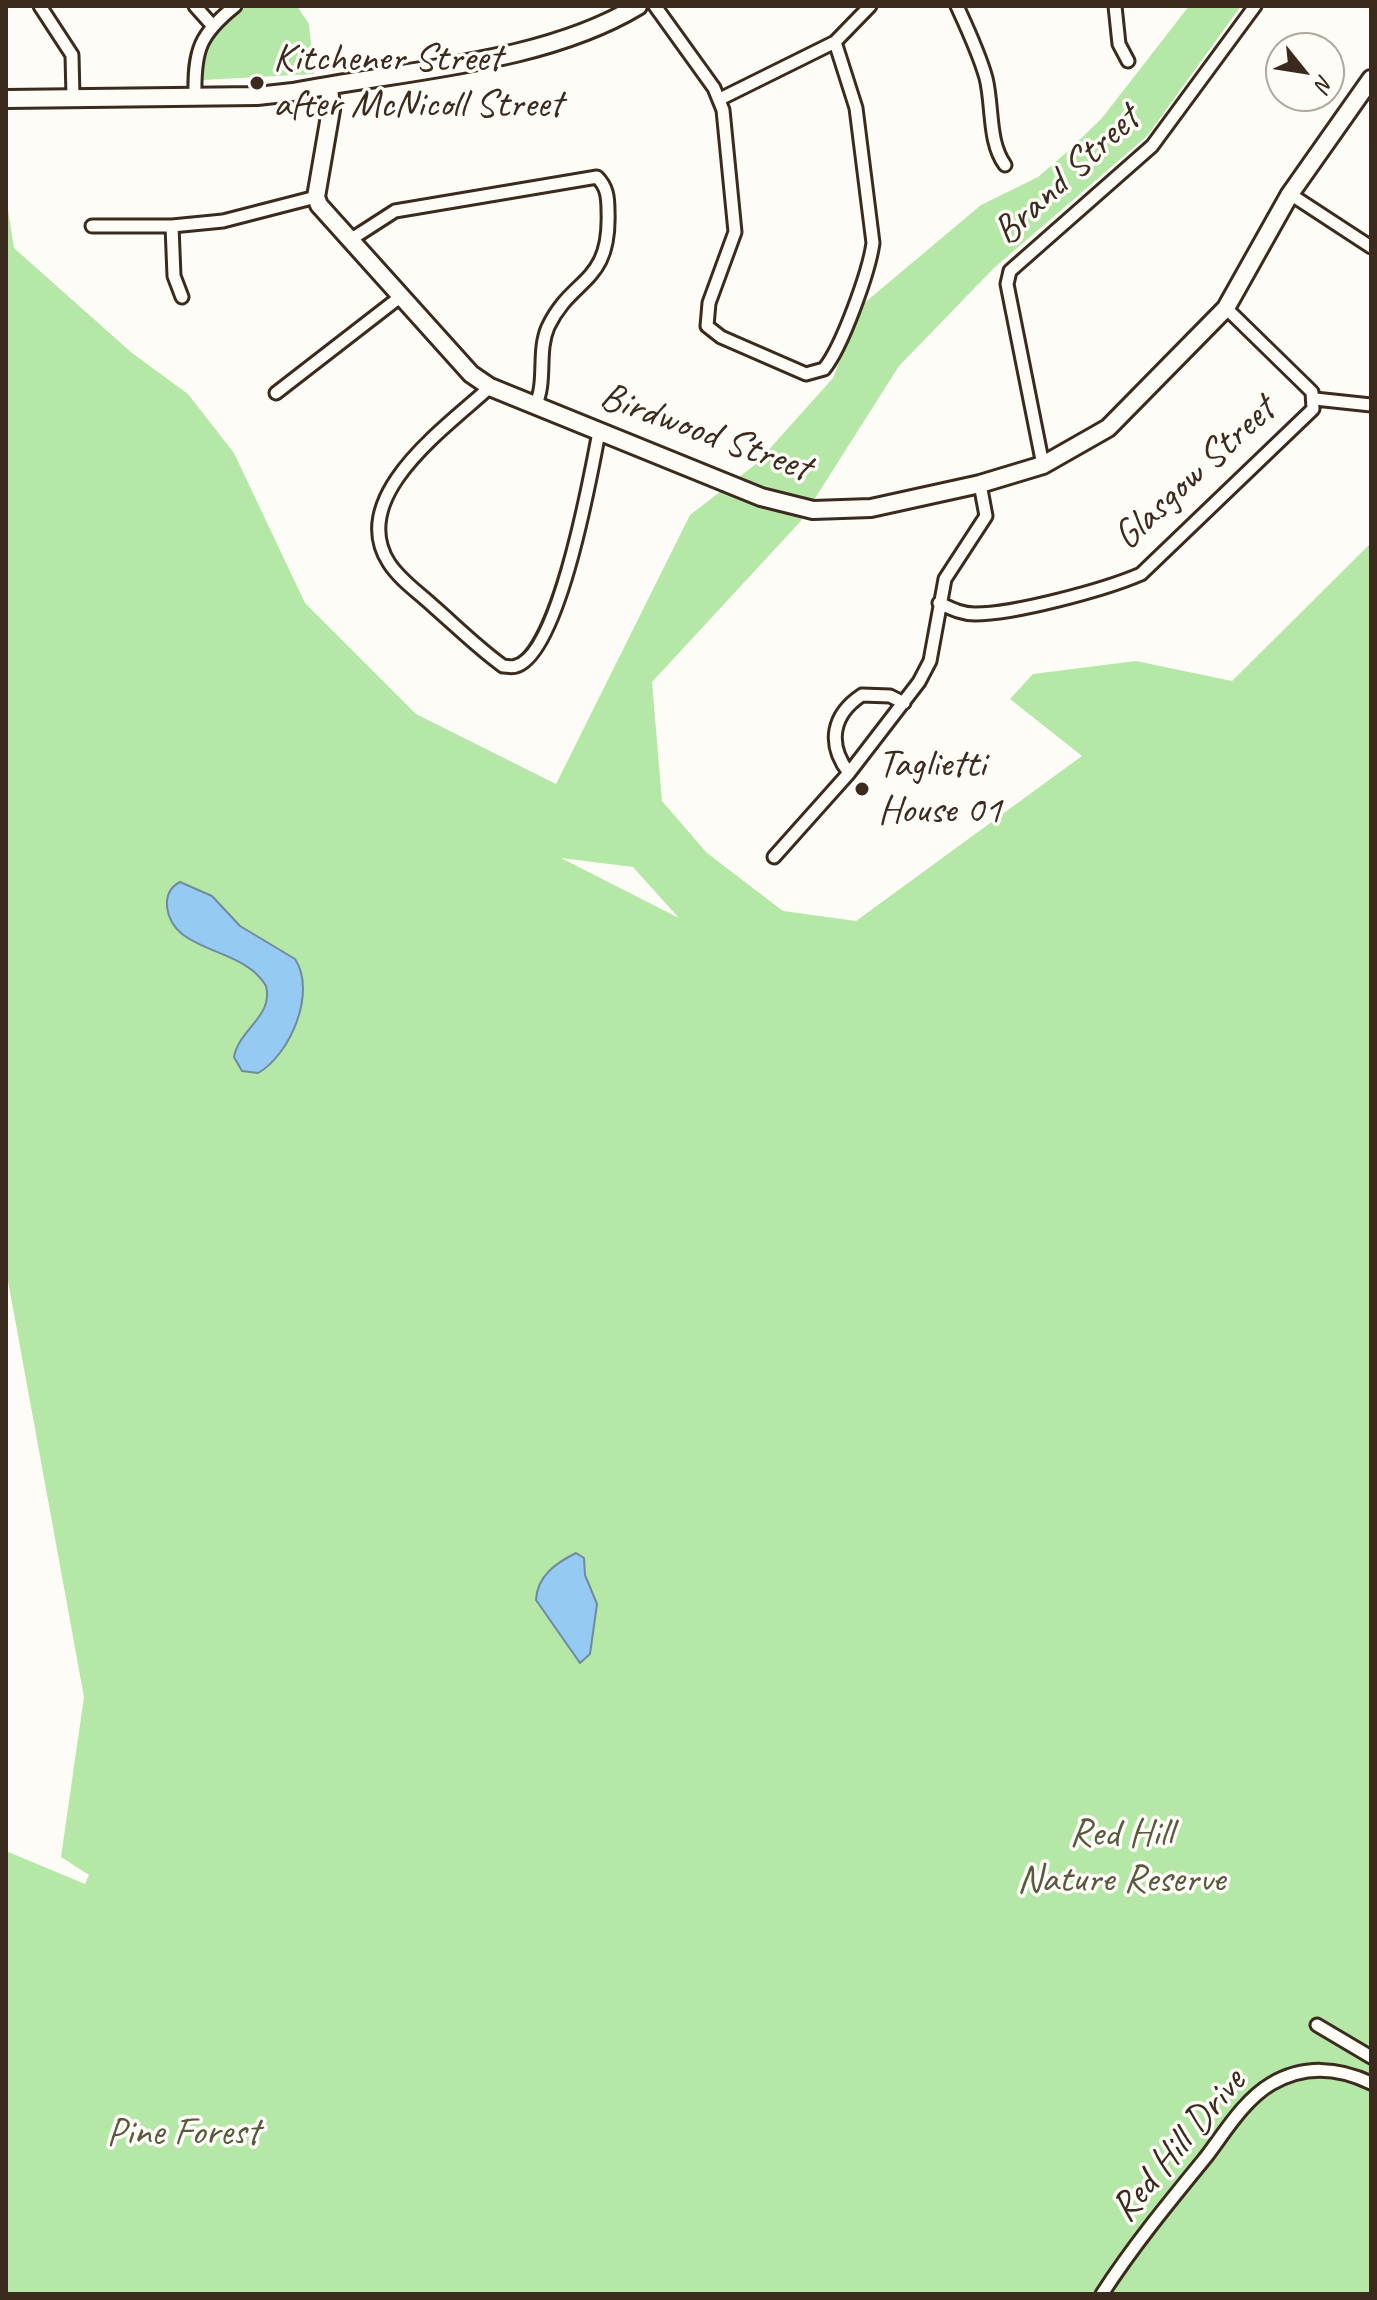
<!DOCTYPE html>
<style>
body{margin:0}
#map{position:relative;width:1377px;height:2300px;overflow:hidden;background:#fdfcf7;font-family:Caveat,sans-serif}
canvas{display:block}
.frame{position:absolute;inset:0;border:8px solid #3b2a1e;pointer-events:none}
.north{position:absolute;left:1265px;top:32px;width:80px;height:80px;box-sizing:border-box;background:#fdfcf7;border:2px solid #afa8a0;border-radius:50%;rotate:120deg;font-size:22px;font-weight:700;line-height:32px;text-align:center;color:#3b2a1e}
.north::after{content:'';display:block;margin:auto;width:28px;height:36px;background:#3b2a1e;clip-path:polygon(50% 0,100% 100%,50% 72%,0 100%)}
</style>
<div id="map">
<canvas width="1377" height="2300"></canvas>
<div class="frame"></div>
<div class="north">N</div>
</div>
<script>
const context = document.querySelector('canvas').getContext('2d');
context.lineJoin = 'round';
function paint(path, color) { context.fillStyle = color; context.fill(path, 'evenodd'); }
function trace(path, color, width, dash) { context.strokeStyle = color; context.lineWidth = width; context.lineCap = dash ? 'butt' : 'round'; context.setLineDash(dash || []); context.stroke(path); }
function label(font, color, halo, rows, align = 'center') {
  context.font = font + ' Caveat,sans-serif'; context.lineWidth = 7; context.setLineDash([]); context.textBaseline = 'middle'; context.strokeStyle = halo; context.fillStyle = color; for (const [text, x, y, turn = 0] of rows) {
    context.save(); context.translate(x, y); context.rotate((+turn || 0) * Math.PI / 180); context.textAlign = isNaN(turn) ? turn : align; if (halo) context.strokeText(text, 0, 0); context.fillText(text, 0, 0); context.restore();
  }
}
paint(new Path2D(`
 M244 6H297L309 24 314 74 203 80C192 47 221 25 244 6Z
 M1189 6H1241L1147 136 994 268 899 366 800 522 652 682 662 801 707 853 783 911 856 921 1082 756 1010 699 1033 674 1136 661 1232 681 1371 543V2294H6V1851L85 1884 89 1875 61 1857 84 1697 6 1270V197L14 248 132 353 188 394 234 453 305 603 416 714 556 784 690 515 756 464 833 378 862 305 981 205 1038 177 1067 152 1102 118ZM561 858 633 867 678 917H677Z`), '#b5e7a6');
const water = new Path2D(`
 M180 882 212 896 240 926 295 959C317 992 290 1055 258 1073L242 1071 234 1057C239 1029 274 1016 266 986 249 956 208 954 182 934 166 922 159 893 180 882Z
 M576 1553 584 1558 585 1575 597 1604 590 1654 580 1663 536 1600C537 1576 556 1563 576 1553Z`);
paint(water, '#95caf3');
trace(water, '#718a9e', 2);
const street = new Path2D(`
 M40 6 72 55 73 97
 M195 6 212 25
 M655 6 714 88 723 110 735 232 709 303 707 326 721 337 806 374 824 369C842 347 869 272 873 243L856 108 835 42
 M957 6C968 30 979 53 986 78 993 106 988 142 1005 165
 M1115 6 1119 44 1128 61
 M195 95C194 50 200 34 235 6
 M720 99 835 42 870 6
 M1290 194 1371 247
 M92 226H172L223 221 316 197
 M172 226 174 276 182 297
 M350 240 395 211 597 177C607 187 608 197 608 211 611 285 572 276 548 327 537 352 547 382 535 406
 M490 387C448 426 346 496 389 563 400 580 418 592 433 606 456 626 478 648 503 666 507 666 512 668 516 666 559 654 591 474 599 432
 M276 393 400 297
 M1315 399 1371 405
 M1043 465 1007 284 1010 271 1152 146 1255 6
 M939 603C950 608 961 614 975 614 1014 614 1104 590 1141 574L1313 409 1312 392 1226 308
 M849 773C826 743 833 714 862 695L890 696 904 703
 M774 857 849 773 919 682 930 661 945 579 986 516 980 484
 M1317 2025 1371 2057
 M1102 2294C1133 2246 1170 2201 1206 2157 1225 2132 1244 2100 1271 2084 1303 2065 1338 2067 1371 2083`);
const secondary = new Path2D(`
 M329 86 331 110 316 197 319 205 471 374 490 387 761 497 813 510 871 508 980 484 1043 465 1108 428 1226 308 1290 194 1371 79
 M6 99 257 96 293 92C404 70 542 64 638 6`);
trace(street, '#3b2a1e', 17);
trace(secondary, '#3b2a1e', 22);
trace(street, '#fdfcf7', 11);
trace(secondary, '#fdfcf7', 16);
for (const [x, y, r, color] of [
 [257,83,8,"#3b2a1e"],
 [862,789,8,"#3b2a1e"]
]) { const dot = new Path2D(); dot.arc(x, y, r, 0, 2 * Math.PI); context.fillStyle = color; context.fill(dot); trace(dot, '#fdfcf7', 3); }
label('40px', '#3b2a1e', '#fdfcf7', [
 ["Kitchener Street",273,60],
 ["after McNicoll Street",273,106],
 ["Taglietti",878,766],
 ["House 01",878,812]
], 'left');
label('40px', '#3b2a1e', '#fdfcf7', [
 ["Brand Street",1067,176,-43],
 ["Birdwood Street",705,433,20],
 ["Glasgow Street",1195,474,-43],
 ["Red Hill Drive",1179,2146,-50]
]);
label('40px', '#5a5940', '#fdfcf7', [
 ["Red Hill",1121,1835],
 ["Nature Reserve",1121,1881],
 ["Pine Forest",183,2134]
]);
</script>
